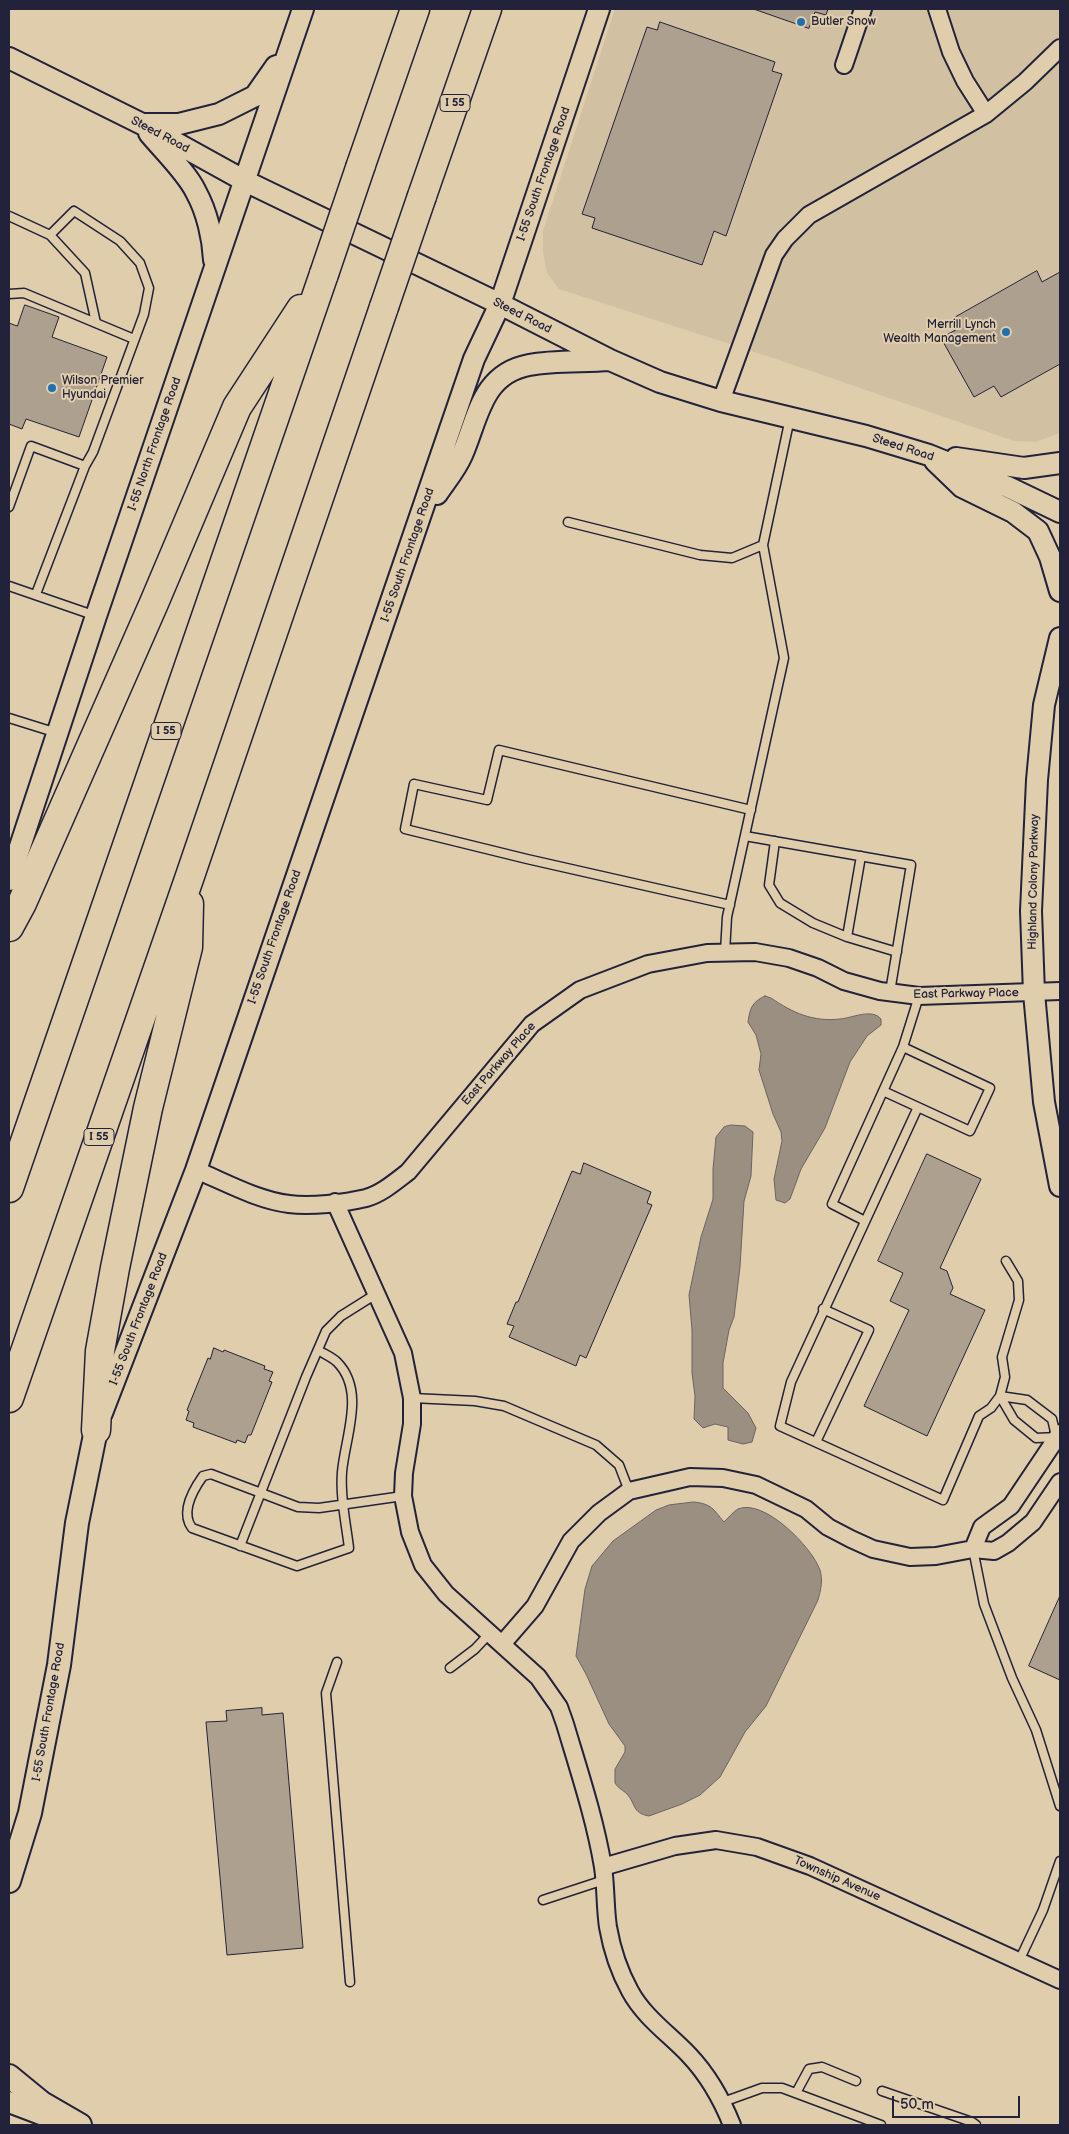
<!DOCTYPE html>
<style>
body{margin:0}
#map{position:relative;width:1069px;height:2134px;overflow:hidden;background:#e0cdab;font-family:"Balsamiq Sans",sans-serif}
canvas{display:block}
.frame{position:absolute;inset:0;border:10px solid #22223b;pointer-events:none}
.scale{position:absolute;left:892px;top:2096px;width:128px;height:22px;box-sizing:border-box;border:2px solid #22223b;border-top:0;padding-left:6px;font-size:15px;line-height:18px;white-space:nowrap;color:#22223b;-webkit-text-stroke:4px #e0cdab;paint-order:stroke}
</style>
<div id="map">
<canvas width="1069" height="2134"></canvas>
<div class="frame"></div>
<div class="scale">50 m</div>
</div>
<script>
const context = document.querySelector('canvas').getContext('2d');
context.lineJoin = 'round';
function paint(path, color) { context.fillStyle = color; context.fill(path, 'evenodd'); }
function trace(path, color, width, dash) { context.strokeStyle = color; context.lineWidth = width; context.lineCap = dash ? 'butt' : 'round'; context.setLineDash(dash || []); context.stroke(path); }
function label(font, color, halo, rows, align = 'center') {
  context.font = font + ' "Balsamiq Sans",sans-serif'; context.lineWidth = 4; context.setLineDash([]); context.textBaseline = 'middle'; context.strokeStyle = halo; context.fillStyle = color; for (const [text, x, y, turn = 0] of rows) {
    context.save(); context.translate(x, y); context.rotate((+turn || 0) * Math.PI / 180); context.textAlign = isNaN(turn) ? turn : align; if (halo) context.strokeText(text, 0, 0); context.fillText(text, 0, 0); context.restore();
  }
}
paint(new Path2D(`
 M615 9H1060V433L1035 442 1014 441 773 358 559 289 547 273 543 252V231Z`), '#d1c0a2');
const water = new Path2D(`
 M765 996 771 998C793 1013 813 1022 840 1019 852 1018 872 1008 881 1019V1025L867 1036 850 1062 825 1128 801 1169 790 1199 785 1203 776 1200 774 1179 782 1141 781 1132 773 1114 759 1070 761 1054 756 1035 748 1022C750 1008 752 1002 765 996Z
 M731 1125 745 1126 753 1132 751 1176 744 1201 740 1267 734 1317 729 1330 723 1363V1388L748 1413 756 1428 752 1442 743 1444 728 1440V1427L715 1424 703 1428 694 1419 695 1396 692 1373V1330L689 1295 701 1237 713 1199V1169L716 1137 724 1127Z
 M694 1502C712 1504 713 1509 724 1522 728 1518 733 1512 738 1509 764 1498 812 1547 820 1570 823 1580 821 1589 818 1600L766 1706 745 1732 720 1777 700 1795 682 1804 649 1816C632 1813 636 1804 627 1794 623 1790 619 1789 615 1783V1769L625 1752V1746L609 1724 586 1674 576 1656 585 1589 592 1566 613 1541 656 1510 669 1505Z`);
paint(water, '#9a8f81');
trace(water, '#6a6365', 1);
const building = new Path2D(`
 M754 9H828L826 15 815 12 809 28Z
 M660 22 775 62 772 71 782 74 726 236 714 231 702 265 592 228 595 218 582 214 647 27 657 30Z
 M1037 271 1042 282 1060 272V364L1001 397 994 386 974 397 941 338 961 327 956 317Z
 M25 305 59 317 52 337 107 357 79 437 26 419 22 429 9 424V323L17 326Z
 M927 1154 981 1179 940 1268 947 1271 953 1288 950 1294 985 1310 927 1436 864 1406 909 1310 890 1301 903 1273 878 1261Z
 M584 1163 651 1192 647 1203 652 1205 586 1358 580 1355 576 1366 509 1337 514 1326 507 1324 516 1302H518L572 1171 580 1174Z
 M214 1348 223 1352 224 1350 265 1366 264 1369 273 1372 269 1381 272 1382 251 1435H248L245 1443 237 1440 236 1443 193 1427 194 1423 186 1420 189 1411 187 1410 208 1358 210 1359Z
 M1060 1596V1680L1029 1666Z
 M262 1708V1715L283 1713 303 1948 227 1955 206 1722 227 1721 226 1711Z`);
paint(building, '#aea08e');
trace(building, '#22223b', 1);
const service = new Path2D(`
 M9 216 50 235 74 211 120 241 140 263 149 288 144 314 93 452 85 466
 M50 235 85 273 96 323
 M9 294 24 293 134 339
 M9 507 31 446 85 466 36 594
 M568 522 700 555 732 558 763 545
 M9 586 96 616
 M9 718 57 733
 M745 836 911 865 890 992
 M775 841 769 885 780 903 813 923 847 937 897 952
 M730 905 527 859 405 829 414 784 487 800 499 750 751 810
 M847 937 861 856
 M725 952 727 917 784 658 763 545 790 418
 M883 1091 970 1131 990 1088 903 1047
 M918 1107 791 1382 780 1426 943 1500 979 1416 991 1408 1000 1396 1005 1377 1002 1357 1019 1300 1018 1281 1006 1261
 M865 1221 832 1204 903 1047 919 996
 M318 1350C324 1354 332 1357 337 1362 366 1391 345 1437 342 1472 340 1497 346 1523 349 1548L297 1566 192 1528C180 1512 193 1490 203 1476L211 1474 298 1507 319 1508 403 1496
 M1000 1396 1027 1400 1052 1419 1056 1436
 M1000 1396 1014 1420 1036 1438 1057 1437
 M412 1398 475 1401 504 1406 596 1445 619 1465 629 1491
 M816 1442 869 1330 823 1309
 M240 1546 306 1377 326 1331 341 1316 376 1294
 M973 1549 984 1604 1012 1678 1036 1730 1060 1806
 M337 1662 326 1693 350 1982
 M450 1668 475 1649 490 1633
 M543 1900 604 1880
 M1019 1961 1043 1910 1060 1861
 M882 2091 972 2122 976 2125
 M796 2093 809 2069 822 2067 856 2081
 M723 2102 762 2088H782L881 2125`);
const minor = new Path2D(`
 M937 9 951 52 965 81 986 114
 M844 65 863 9
 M721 401 774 255 785 239 809 215 986 114 1025 82 1060 48
 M196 1170C225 1182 257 1200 289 1204 310 1207 345 1203 366 1198 381 1194 395 1182 408 1172L532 1024 580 990 648 964 707 953 755 952 789 958 818 968 844 981 880 991 919 996 1060 991
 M335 1202 403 1353 412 1398V1424L404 1473 403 1496 410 1532 423 1565 446 1594 538 1677 559 1707 565 1724C579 1771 595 1819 603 1867 606 1887 605 1907 608 1927 612 1950 619 1971 630 1991 644 2017 669 2034 689 2055 708 2075 722 2100 732 2125
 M973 1549 982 1527 1011 1506 1060 1433
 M503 1643 535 1606 571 1541 599 1513 629 1491 690 1477 723 1478 756 1485 806 1509 828 1527 851 1539 873 1549 910 1557 936 1556 973 1549 994 1551 1008 1543 1033 1522 1060 1482
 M603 1867 675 1846 716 1840 757 1847 810 1866 1060 1980`);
const tertiary = new Path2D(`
 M9 58 142 124 245 181 500 304 610 360 660 382 721 401 866 436 929 455 1008 487 1060 512
 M144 124H179L219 114 255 96 276 66
 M149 133C163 150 187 173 196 192 207 212 213 238 214 260
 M956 458 1024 468 1060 463
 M935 461 962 487 1013 512 1038 531 1050 557 1060 591
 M437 494C445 482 456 469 462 455 478 419 481 374 529 365 553 360 584 362 609 360
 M1060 638 1044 705 1037 780 1031 911 1034 993 1044 1102 1060 1186
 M9 880 96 616 303 9
 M102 1413 196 1170 474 359 500 304 599 9
 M9 2102 59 2121`);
const secondary = new Path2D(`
 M9 1881 30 1813 59 1665 77 1523 96 1430
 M9 2076 42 2103 80 2125`);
const motorway = new Path2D(`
 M361 165 415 9
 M422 196 487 9
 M9 927 22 903 154 603 237 407 301 309
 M9 1188 324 274
 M9 1398 190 876 384 307
 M96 1430 100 1351 115 1268 148 1108 188 947 189 904`);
trace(service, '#22223b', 11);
trace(minor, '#22223b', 20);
trace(tertiary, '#22223b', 24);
trace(secondary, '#22223b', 26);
trace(motorway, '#22223b', 31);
trace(service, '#e0cdab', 8);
trace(minor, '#e0cdab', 16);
trace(tertiary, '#e0cdab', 20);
trace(secondary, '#e0cdab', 22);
trace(motorway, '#e0cdab', 28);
const motorwayBridge = new Path2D(`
 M324 274 361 165
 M384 307 422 196`);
trace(motorwayBridge, '#22223b', 31, []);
trace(motorwayBridge, '#e0cdab', 28);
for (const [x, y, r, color] of [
 [801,22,5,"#1f6fb2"],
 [1006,332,5,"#1f6fb2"],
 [52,388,5,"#1f6fb2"]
]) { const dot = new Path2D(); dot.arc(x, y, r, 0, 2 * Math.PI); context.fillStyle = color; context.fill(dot); trace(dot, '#e0cdab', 2); }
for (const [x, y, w] of [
 [455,103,30],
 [166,731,30],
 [99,1137,30]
]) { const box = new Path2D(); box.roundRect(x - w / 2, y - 8.5, w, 17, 4); context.fillStyle = '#e0cdab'; context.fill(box); trace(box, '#22223b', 1); }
label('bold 11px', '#22223b', null, [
 ["I 55",455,103],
 ["I 55",166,731],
 ["I 55",99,1137]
]);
label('12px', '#22223b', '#e0cdab', [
 ["Butler Snow",811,22],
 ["Merrill Lynch",996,325,"right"],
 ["Wealth Management",996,339,"right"],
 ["Wilson Premier",62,381],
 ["Hyundai",62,395]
], 'left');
label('12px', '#22223b', '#e0cdab', [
 ["Steed Road",160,135,28],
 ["I-55 South Frontage Road",544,174,-71],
 ["Steed Road",522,316,27],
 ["I-55 North Frontage Road",155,444,-71],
 ["Steed Road",903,448,18],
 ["I-55 South Frontage Road",408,555,-71],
 ["Highland Colony Parkway",1034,882,-89],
 ["I-55 South Frontage Road",275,937,-71],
 ["East Parkway Place",966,994,-1],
 ["East Parkway Place",499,1064,-49],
 ["I-55 South Frontage Road",139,1319,-69],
 ["I-55 South Frontage Road",49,1712,-80],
 ["Township Avenue",837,1879,24]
]);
</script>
